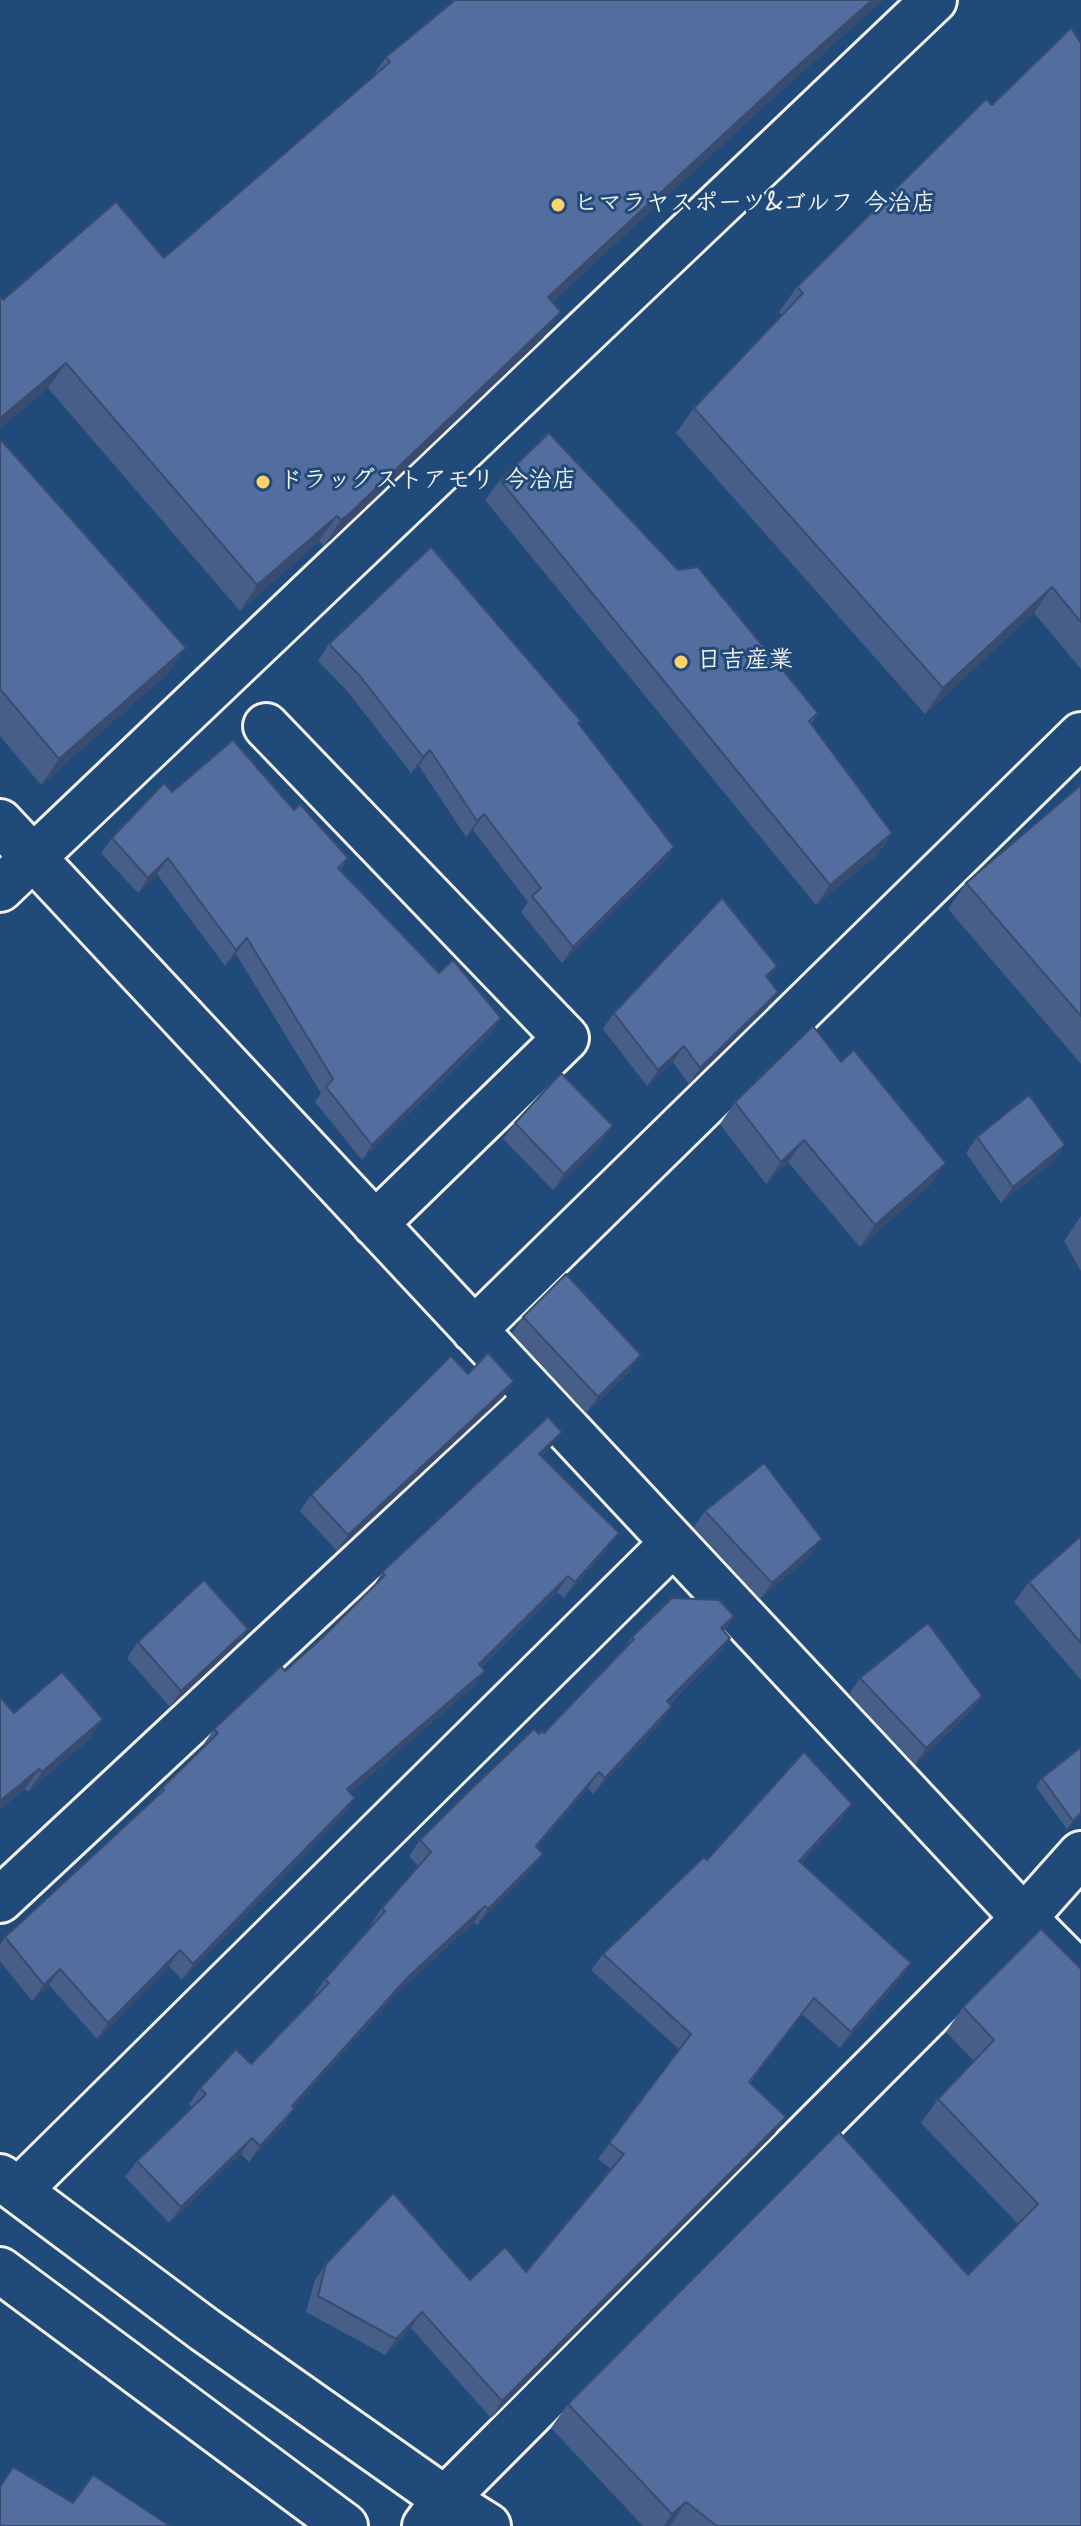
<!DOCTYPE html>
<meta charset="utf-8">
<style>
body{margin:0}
canvas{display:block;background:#1f4a7a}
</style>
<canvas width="1081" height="2526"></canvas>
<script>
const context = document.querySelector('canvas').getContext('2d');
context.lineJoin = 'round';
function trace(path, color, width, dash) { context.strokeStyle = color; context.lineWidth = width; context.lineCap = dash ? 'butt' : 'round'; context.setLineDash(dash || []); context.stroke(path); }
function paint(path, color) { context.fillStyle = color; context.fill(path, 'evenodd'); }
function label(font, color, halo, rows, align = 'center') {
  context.font = font + ' "Architects Daughter","Klee One",sans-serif'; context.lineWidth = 6; context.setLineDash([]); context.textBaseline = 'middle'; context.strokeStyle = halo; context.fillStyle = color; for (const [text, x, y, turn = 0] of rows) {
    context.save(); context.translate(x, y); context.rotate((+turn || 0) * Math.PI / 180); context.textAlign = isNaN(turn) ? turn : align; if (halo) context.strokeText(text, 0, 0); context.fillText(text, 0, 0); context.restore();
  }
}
const street = new Path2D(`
 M266 726 566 1038 375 1224
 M0 822 1024 1918 1081 1975
 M0 889 934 0
 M474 1330 1081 735
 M0 1900 538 1398
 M19 2190 673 1543
 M425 2526 445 2499 1024 1918 1081 1854`);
const secondary = new Path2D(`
 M0 2177 205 2330 445 2499 488 2526
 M0 2270 345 2526`);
trace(street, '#f4f1e8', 50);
trace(secondary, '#f4f1e8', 50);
trace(street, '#1f4a7a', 44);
trace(secondary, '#1f4a7a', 44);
paint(new Path2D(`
 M455 0H883L774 97 552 302 543 338 330 541 324 546 319 541 240 611 48 388 0 428V296L3 300 164 258 372 77 386 57Z
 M1081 43V669L1034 613 925 714 676 433 694 408 782 315 779 312 797 287 992 105Z
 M0 439 168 673 41 785 0 736Z
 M500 480 678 570 818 713 811 724 892 833 878 854 816 905 485 500Z
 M329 644 581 721 579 724 674 847 663 863 562 963 521 912 528 902 473 830 466 837 419 766 411 773 348 692 318 661Z
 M1081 785V1064L948 909 966 883Z
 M172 792 294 810 348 858 340 870 491 1033 362 1160 315 1102 321 1093 236 954 225 966 157 874 138 893 101 853 112 838Z
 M777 966 768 979 778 992 767 1008 689 1084 673 1062 647 1086 603 1029 614 1013Z
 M735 1102 930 1185 860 1247 788 1162 766 1184 720 1124Z
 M515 1123 602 1142 553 1190 503 1139Z
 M977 1137 1054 1161 1001 1203 966 1153Z
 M1081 1216V1271L1064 1241Z
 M523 1317 630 1371 586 1413 512 1333Z
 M468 1374 514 1381 503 1397 337 1551 300 1511 311 1495Z
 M562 1432 550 1448 541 1457 607 1549 564 1598 557 1592 481 1667 473 1687 351 1792 355 1798 344 1814 182 1980 169 1966 97 2039 49 1985 32 2001 0 1961V1945L5 1937 155 1798 162 1788 204 1746 203 1745 214 1729 285 1671 321 1639 372 1589 382 1572Z
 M705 1511 811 1555 760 1599 694 1527Z
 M1081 1536V1680L1014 1602 1029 1582Z
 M734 1616 724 1631 730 1638 719 1654 670 1704 672 1706 661 1722 593 1794 588 1788 537 1847 531 1870 477 1925 474 1922 397 1993 294 2107 284 2124 249 2162 241 2154 169 2223 125 2177 137 2161 192 2107 189 2104 200 2088 251 2064 315 1997 314 1995 325 1979 372 1926 371 1924 382 1908 418 1866 409 1856 420 1840 539 1734 544 1733 621 1653 632 1637Z
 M248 1629 236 1645 170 1707 127 1658 138 1642Z
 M860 1678 982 1696 970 1712 915 1764 849 1694Z
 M0 1697 14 1713 103 1719 89 1739 28 1792 25 1789 0 1809Z
 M1042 1778 1081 1815 1067 1829 1036 1787Z
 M841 1820 801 1863 911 1963 900 1979 840 2048 802 2014 750 2083 775 2133 491 2418 411 2328 385 2355 306 2312 315 2280 326 2264 470 2280 526 2272 611 2169 598 2159 680 2050 591 1970 603 1954 707 1860Z
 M1041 1929 1081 2526H643L551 2428 568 2404 968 2275 1018 2224 921 2123 938 2099 974 2061 946 2032 963 2007Z`), '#475e88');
paint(new Path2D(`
 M872 0H883L774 97 530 322 548 297 792 71Z
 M561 312 543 338 324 546 341 520Z
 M66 363 48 388 0 428V418Z
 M337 516 319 541 240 611 257 585Z
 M1052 587 1034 613 925 714 943 688Z
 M186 648 168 673 41 785 59 759Z
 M430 750 419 766 411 773 423 757Z
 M484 814 473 830 466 837 477 821Z
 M892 833 878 854 816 905 830 885Z
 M674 847 663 863 562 963 573 947Z
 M168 858 157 874 138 893 148 878Z
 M247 938 236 954 225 966 236 950Z
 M777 966 766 982V976Z
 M778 992 767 1008 689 1084 700 1068Z
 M501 1018 491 1033 362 1160 372 1145Z
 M684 1046 673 1062 647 1086 658 1070Z
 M613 1126 602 1142 553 1190 564 1174Z
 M804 1140 788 1162 766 1184 781 1162Z
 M1065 1145 1054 1161 1001 1203 1013 1187Z
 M946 1163 930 1185 860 1247 875 1225Z
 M641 1355 630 1371 586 1413 598 1397Z
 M514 1381 503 1397 337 1551 348 1535Z
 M562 1432 550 1448 528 1470 539 1454Z
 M619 1533 607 1549 564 1598 575 1582Z
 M822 1539 811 1555 760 1599 772 1583Z
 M568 1576 557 1592 467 1680 479 1664Z
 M734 1616 723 1632 721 1628Z
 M248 1629 236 1645 170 1707 181 1691Z
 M730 1638 719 1654 656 1717 667 1701Z
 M485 1671 473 1687 336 1805 347 1789Z
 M982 1696 970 1712 915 1764 926 1748Z
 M672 1706 661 1722 593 1794 605 1778Z
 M103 1719 89 1739 28 1792 42 1772Z
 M39 1769 25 1789 0 1809V1801Z
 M599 1772 588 1788 524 1862 536 1846Z
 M355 1798 344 1814 182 1980 193 1964Z
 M852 1804 841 1820 788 1877 799 1861Z
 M1081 1813V1815L1067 1829 1073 1821Z
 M543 1854 531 1870 477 1925 488 1909Z
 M485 1906 474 1922 397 1993 281 2122 292 2106 408 1977Z
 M180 1950 169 1966 97 2039 108 2023Z
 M911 1963 900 1979 840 2048 851 2032Z
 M60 1969 49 1985 32 2001 44 1985Z
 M295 2108 284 2124 249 2162 260 2146Z
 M786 2117 775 2133 491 2418 502 2401Z
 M252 2138 241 2154 169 2223 181 2207Z
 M422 2312 411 2328 385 2355 396 2339Z
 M686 2502 670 2526H664L672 2514Z`), '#394c6f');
const building = new Path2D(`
 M455 0H872L792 71 548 297 561 312 348 515 341 520 337 516 257 585 66 363 0 418V296L3 300 116 202 164 258 390 62 386 57Z
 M1071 28 1081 43V622L1052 587 943 688 694 408 803 293 797 287 986 99 992 105Z
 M549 433 678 570 698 567 818 713 809 721 892 833 830 885 500 480Z
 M0 439 186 648 59 759 0 689Z
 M431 547 581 721 578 723 674 847 573 947 532 896 541 888 484 814 477 821 430 750 423 757 360 676 329 644Z
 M233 740 294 810 300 804 348 858 338 868 439 973 453 960 501 1018 372 1145 326 1087 333 1079 247 938 236 950 168 858 148 878 112 838 164 783 172 792Z
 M1081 785V1016L966 883Z
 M722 898 777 966 766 976 778 992 700 1068 684 1046 658 1070 614 1013Z
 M813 1026 841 1062 854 1050 946 1163 875 1225 804 1140 781 1162 735 1102Z
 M561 1073 613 1126 564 1174 515 1123Z
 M1029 1095 1065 1145 1013 1187 977 1137Z
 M566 1274 641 1355 598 1397 523 1317Z
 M488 1353 514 1381 348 1535 311 1495 451 1356 468 1374Z
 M548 1417 562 1432 539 1454 619 1533 575 1582 568 1576 479 1664 485 1671 347 1789 355 1798 193 1964 180 1950 108 2023 60 1969 44 1985 5 1937 164 1790 162 1788 218 1733 214 1729 281 1666 285 1671 321 1639 385 1575 382 1572Z
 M764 1463 822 1539 772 1583 705 1511Z
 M1081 1536V1643L1029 1582Z
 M204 1580 248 1629 181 1691 138 1642Z
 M672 1598 719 1600 734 1616 721 1628 730 1638 667 1701 672 1706 605 1778 599 1772 536 1846 543 1854 488 1909 485 1906 408 1977 292 2106 295 2108 260 2146 252 2138 181 2207 137 2161 206 2094 200 2088 236 2049 251 2064 329 1983 325 1979 385 1911 382 1908 431 1852 420 1840 464 1796 534 1729 539 1734 542 1731 544 1733 634 1639 632 1637Z
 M928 1623 982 1696 926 1748 860 1678Z
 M62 1672 103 1719 42 1772 39 1769 0 1801V1697L14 1713Z
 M1081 1747V1813L1073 1821 1042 1778Z
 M804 1752 852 1804 799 1861 911 1963 851 2032 814 1998 749 2082 786 2117 502 2401 422 2312 396 2339 318 2296 326 2264 393 2193 470 2280 505 2247 526 2272 624 2154 609 2143 691 2034 603 1954 704 1857 707 1860Z
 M1041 1929 1081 1969V2526H717L686 2502 672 2514 568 2404 839 2132 968 2275 1038 2204 938 2099 994 2040 963 2007Z
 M13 2467 73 2503 93 2475 170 2526H0V2487Z`);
paint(building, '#526d9e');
trace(building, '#394c6f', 2);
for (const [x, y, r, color] of [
 [558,205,8,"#ffd166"],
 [263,482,8,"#ffd166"],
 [681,662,8,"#ffd166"]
]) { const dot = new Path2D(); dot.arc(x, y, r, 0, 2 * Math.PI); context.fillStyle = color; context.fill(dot); trace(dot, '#1f4a7a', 3); }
label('bold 24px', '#f4f1e8', '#1f4a7a', [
 ["ヒマラヤスポーツ&ゴルフ 今治店",574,205],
 ["ドラッグストアモリ 今治店",279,482],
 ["日吉産業",697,662]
], 'left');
</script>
